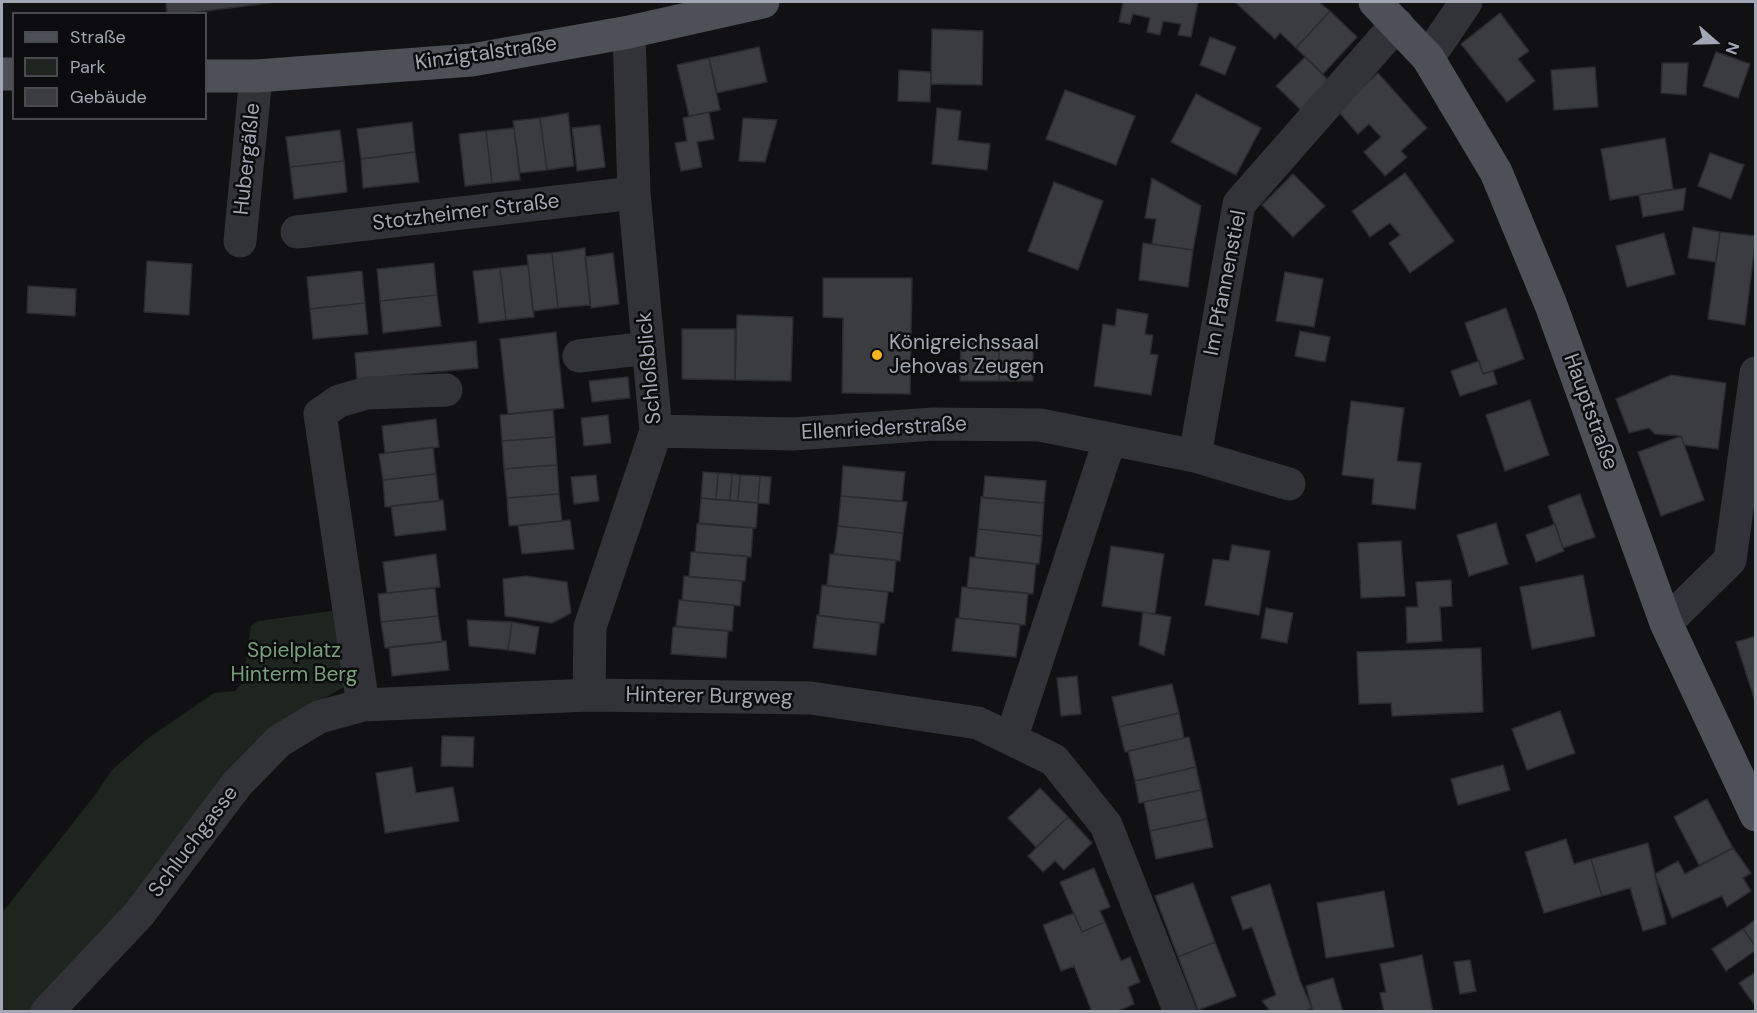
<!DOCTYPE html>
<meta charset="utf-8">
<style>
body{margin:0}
#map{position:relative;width:1757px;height:1013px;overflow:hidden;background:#111113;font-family:"DM Sans",sans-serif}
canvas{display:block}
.frame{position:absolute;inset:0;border:3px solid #a1a7b4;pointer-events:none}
.legend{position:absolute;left:12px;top:12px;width:195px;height:108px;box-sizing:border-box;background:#0c0c0e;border:2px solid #484a50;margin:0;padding:8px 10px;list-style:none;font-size:18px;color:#a1a7b4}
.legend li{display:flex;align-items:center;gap:12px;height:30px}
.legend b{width:30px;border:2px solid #484a50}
.north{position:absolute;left:1685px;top:12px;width:60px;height:60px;-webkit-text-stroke:4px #0c0c0e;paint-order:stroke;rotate:110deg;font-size:16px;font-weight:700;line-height:24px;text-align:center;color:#a1a7b4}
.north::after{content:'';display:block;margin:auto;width:21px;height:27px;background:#a1a7b4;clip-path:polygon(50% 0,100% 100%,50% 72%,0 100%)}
</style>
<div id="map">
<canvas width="1757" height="1013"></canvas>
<div class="frame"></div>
<ul class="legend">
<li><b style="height:8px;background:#4e5057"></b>Straße</li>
<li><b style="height:16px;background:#1d251e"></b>Park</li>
<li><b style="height:16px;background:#3a3c40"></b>Gebäude</li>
</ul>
<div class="north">N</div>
</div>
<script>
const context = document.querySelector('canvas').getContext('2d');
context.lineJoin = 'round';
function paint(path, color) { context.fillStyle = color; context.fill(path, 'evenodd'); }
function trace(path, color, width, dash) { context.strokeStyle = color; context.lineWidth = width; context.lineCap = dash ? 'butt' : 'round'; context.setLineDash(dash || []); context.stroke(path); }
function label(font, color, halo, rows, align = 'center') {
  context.font = font + ' "DM Sans",sans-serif'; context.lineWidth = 5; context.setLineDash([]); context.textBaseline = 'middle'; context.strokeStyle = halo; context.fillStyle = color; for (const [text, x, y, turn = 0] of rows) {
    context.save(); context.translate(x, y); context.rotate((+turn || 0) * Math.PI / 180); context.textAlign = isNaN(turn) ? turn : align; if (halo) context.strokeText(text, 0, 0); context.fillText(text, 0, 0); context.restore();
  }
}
paint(new Path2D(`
 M339 610 351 683 269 730 197 822 37 1011H2V913L95 795 112 770 151 736 214 693 235 691 243 682 251 626 258 621Z`), '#1d251e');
const building = new Path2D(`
 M166 2H276L183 14H167Z
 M1123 2H1198L1191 37 1178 35 1181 24 1163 21 1160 35 1147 32 1150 18 1133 14 1130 24 1119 22Z
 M1235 2H1319L1330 11 1296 48 1280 33 1275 39Z
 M1330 11 1357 37 1323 74 1296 48Z
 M1500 13 1529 51 1518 59 1535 81 1507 102 1461 44Z
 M932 29 983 31 982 85 931 84Z
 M1210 37 1236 47 1225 75 1200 65Z
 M759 47 767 82 717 93 709 58Z
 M1716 52 1750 64 1738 98 1703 86Z
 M1305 57 1331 83 1303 112 1276 86Z
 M709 58 720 110 689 116 677 65Z
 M1662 63H1688L1686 95 1661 93Z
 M1595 67 1598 107 1554 110 1551 70Z
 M899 70 931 72 930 102 898 101Z
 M1378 73 1427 128 1401 151 1407 157 1385 176 1364 152 1381 137 1369 124 1358 134 1337 110Z
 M1065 90 1135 116 1116 165 1046 139Z
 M1196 94 1261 128 1236 175 1171 142Z
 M937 108 961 111 958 140 990 144 987 170 932 164Z
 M709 112 714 139 697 142 702 167 681 171 675 143 687 141 683 118Z
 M568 113 574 166 547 170 540 118Z
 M540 118 547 170 520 173 513 121Z
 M743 118 777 120 765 162 739 161Z
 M412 122 415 152 361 159 357 129Z
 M600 125 605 167 577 171 572 128Z
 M514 128 520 180 492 183 486 131Z
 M340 130 344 161 290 167 286 137Z
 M486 131 492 183 465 186 459 134Z
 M1665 138 1673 189 1610 200 1601 149Z
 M415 152 419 182 363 188 361 159Z
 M1710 153 1744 165 1731 199 1698 186Z
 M344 161 347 192 294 199 290 167Z
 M1405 173 1454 241 1410 273 1389 243 1400 235 1390 223 1370 237 1352 211Z
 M1293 174 1325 206 1293 237 1262 205Z
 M1152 178 1201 206 1193 250 1152 244 1156 219 1145 218Z
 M1054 182 1103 201 1078 270 1028 251Z
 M1686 188 1683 210 1643 217 1639 195Z
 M1693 227 1720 232 1716 262 1688 258Z
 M1720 232 1756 236 1745 325 1708 319Z
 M1664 233 1675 274 1627 287 1616 246Z
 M1143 243 1193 250 1188 287 1139 280Z
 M585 248 590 305 558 308 552 253Z
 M552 253 558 308 533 311 527 255Z
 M613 253 619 304 591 308 585 257Z
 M147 261 192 264 189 315 144 312Z
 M434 263 437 295 380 301 377 269Z
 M528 265 534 317 506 320 500 268Z
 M500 268 506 320 479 323 473 271Z
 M362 271 365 303 310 309 307 277Z
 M1285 272 1323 279 1314 327 1276 321Z
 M823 278H912L910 394 842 393 843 318 823 317Z
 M28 286 76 289 75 316 27 313Z
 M437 295 441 326 383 333 380 301Z
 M365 303 368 334 313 339 310 309Z
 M1506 308 1524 359 1483 374 1465 323Z
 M1117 309 1148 314 1145 334 1153 335 1150 354 1158 355 1151 395 1094 386 1103 324 1115 326Z
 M737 315 793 317 791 381 735 380Z
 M682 329H735V380L682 379Z
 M1300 331 1330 337 1325 362 1295 356Z
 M556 332 564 408 508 414 500 339Z
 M961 340H999V381H960Z
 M999 340H1033V381H999Z
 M476 341 478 368 357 379 355 353Z
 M1479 361 1483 374 1493 371 1497 384 1460 396 1451 371Z
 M1671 375 1726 383 1718 449 1684 445 1681 436 1655 434 1649 428 1629 433 1616 399Z
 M628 377 630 398 592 402 589 381Z
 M1530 400 1549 455 1505 471 1486 415Z
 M1351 401 1404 408 1397 461 1421 463 1415 509 1372 504 1374 479 1342 475Z
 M553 410 555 437 502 441 500 415Z
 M608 415 611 443 584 446 581 418Z
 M436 419 439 447 385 453 382 426Z
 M1681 436 1704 500 1661 516 1638 452Z
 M555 437 557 465 504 469 502 441Z
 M433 447 436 474 383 480 379 454Z
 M557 465 559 494 507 498 504 469Z
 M843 466 905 472 902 501 841 496Z
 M703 472 718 473 716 500 701 498Z
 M718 473 732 474 730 500H716Z
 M436 474 439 501 385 507 383 480Z
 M732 474 740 475 738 501 730 500Z
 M596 475 599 501 574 504 571 477Z
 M740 475 760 476 758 503 738 501Z
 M760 476 771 477 769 504 758 503Z
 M985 476 1046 481 1044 503 983 498Z
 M559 494 562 521 509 526 507 498Z
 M1580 494 1595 537 1563 548 1548 506Z
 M841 496 907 502 903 533 838 526Z
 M981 497 1044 503 1042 536 978 529Z
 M701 498 758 503 756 528 699 523Z
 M443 500 446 530 395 536 391 506Z
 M570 520 574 549 522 554 518 526Z
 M1496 523 1508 564 1469 576 1457 535Z
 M697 524 753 528 751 557 695 552Z
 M1555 524 1564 551 1536 562 1526 535Z
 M838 526 903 533 900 561 834 554Z
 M978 529 1042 536 1039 564 975 557Z
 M1401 541 1405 596 1361 598 1358 543Z
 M1232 545 1270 551 1259 615 1205 605 1213 559 1229 561Z
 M1111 546 1164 554 1155 614 1102 606Z
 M691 552 747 556 745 581 689 577Z
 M436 554 440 587 387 593 383 562Z
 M830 554 896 560 893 592 827 586Z
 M970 557 1036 564 1033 594 967 588Z
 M1583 575 1595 636 1532 649 1520 587Z
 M526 576 567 582 571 613 552 623 505 616 503 579Z
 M684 576 742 581 740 606 682 600Z
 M1451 580 1452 606 1440 607 1442 641 1407 643 1406 607H1418L1416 582Z
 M822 585 888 592 884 623 819 616Z
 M962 587 1028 593 1025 625 959 618Z
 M435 588 438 616 381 622 378 594Z
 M679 600 734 605 732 631 676 626Z
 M1266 608 1293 613 1287 643 1261 638Z
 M1143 612 1171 617 1164 655 1139 645Z
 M817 615 880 623 876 655 813 648Z
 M438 616 442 642 385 648 381 622Z
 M956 618 1020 624 1016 657 952 651Z
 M467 620 512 622 508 650 469 646Z
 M512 622 539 627 535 654 508 650Z
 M673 627 728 631 726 658 671 654Z
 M1756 636V704L1736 642Z
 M446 641 449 670 392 676 389 647Z
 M1481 648 1483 712 1392 716 1391 703 1359 704 1357 652Z
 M1077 676 1081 714 1061 716 1057 678Z
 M1172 684 1179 713 1119 727 1112 697Z
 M1560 711 1575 753 1527 770 1512 729Z
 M1179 713 1184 738 1125 752 1119 727Z
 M442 736 474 737 473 767 441 766Z
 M1189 737 1196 767 1135 781 1128 751Z
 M1503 765 1510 790 1458 805 1451 779Z
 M412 767 416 793 453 787 459 821 385 833 376 773Z
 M1196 767 1201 790 1139 803 1135 781Z
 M1040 788 1068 817 1036 847 1008 818Z
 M1201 790 1207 819 1150 831 1144 802Z
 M1707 799 1733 848 1699 865 1674 817Z
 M1068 817 1092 843 1064 870 1055 861 1043 872 1028 856Z
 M1207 819 1213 847 1156 859 1150 831Z
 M1566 839 1574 864 1591 859 1602 896 1544 913 1525 852Z
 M1648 843 1666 924 1643 931 1630 888 1602 896 1591 859Z
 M1733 848 1751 873 1743 878 1751 891 1727 907 1722 896 1672 918 1655 874 1678 861 1685 874Z
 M1094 868 1110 907 1100 911 1105 922 1082 932 1060 882Z
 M1193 883 1215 942 1178 957 1155 896Z
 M1270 884 1300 981 1312 1008 1303 1012H1271L1262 1001 1276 995 1252 927 1243 930 1231 897Z
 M1384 891 1394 947 1326 958 1317 903Z
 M1074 913 1082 932 1105 922 1121 961 1130 957 1140 982 1128 987 1134 1004 1115 1012H1092L1074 966 1061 971 1043 925Z
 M1756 919V947L1743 929Z
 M1743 929 1756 947V950L1726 971 1712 949Z
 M1215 942 1236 996 1198 1010 1178 957Z
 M1422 955 1433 1012H1384L1380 993 1386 992 1380 964Z
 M1470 960 1476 991 1460 994 1454 962Z
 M1756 972V1007L1739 983Z
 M1333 978 1343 1012H1313L1306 986Z`);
paint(building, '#3a3c40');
trace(building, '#2b2b2f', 1.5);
trace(new Path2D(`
 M1428 58 1466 2
 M297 232 634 193
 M240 241 256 76
 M579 356 648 348
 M656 431 793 434 933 424 1040 425 1195 456 1289 484
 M1195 456 1239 204 1397 24
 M1666 623 1730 560 1756 373
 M589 695 590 627 656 431 634 193 629 32
 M363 705 320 414 339 401 367 393 446 390
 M1011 739 1110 439
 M47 1012 139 914 237 784 279 741 319 717 363 705 589 695 811 698 978 723 1054 760 1106 825 1180 1012`), '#323338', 33);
trace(new Path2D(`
 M1375 2 1428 58 1496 172 1551 305 1666 623 1756 815
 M2 74H14
 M206 76H256L472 60 629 32 763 2`), '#4e5057', 33);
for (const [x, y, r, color] of [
 [877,355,6,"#fbb520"]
]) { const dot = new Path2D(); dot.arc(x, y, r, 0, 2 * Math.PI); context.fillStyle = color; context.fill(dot); trace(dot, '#0c0c0e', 2); }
label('21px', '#a1a7b4', '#0c0c0e', [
 ["Kinzigtalstraße",486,54,-8],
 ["Hubergäßle",248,159,-84],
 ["Stotzheimer Straße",466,213,-7],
 ["Im Pfannenstiel",1226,283,-79],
 ["Schloßblick",650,368,-95],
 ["Hauptstraße",1590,412,70],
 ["Ellenriederstraße",884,429,-3],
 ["Hinterer Burgweg",709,697,1],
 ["Schluchgasse",194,842,-53]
]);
label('21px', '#a1a7b4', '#0c0c0e', [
 ["Königreichssaal",889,343],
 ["Jehovas Zeugen",889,367]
], 'left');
label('21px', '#77a17a', '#0c0c0e', [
 ["Spielplatz",294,651],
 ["Hinterm Berg",294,675]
]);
</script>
